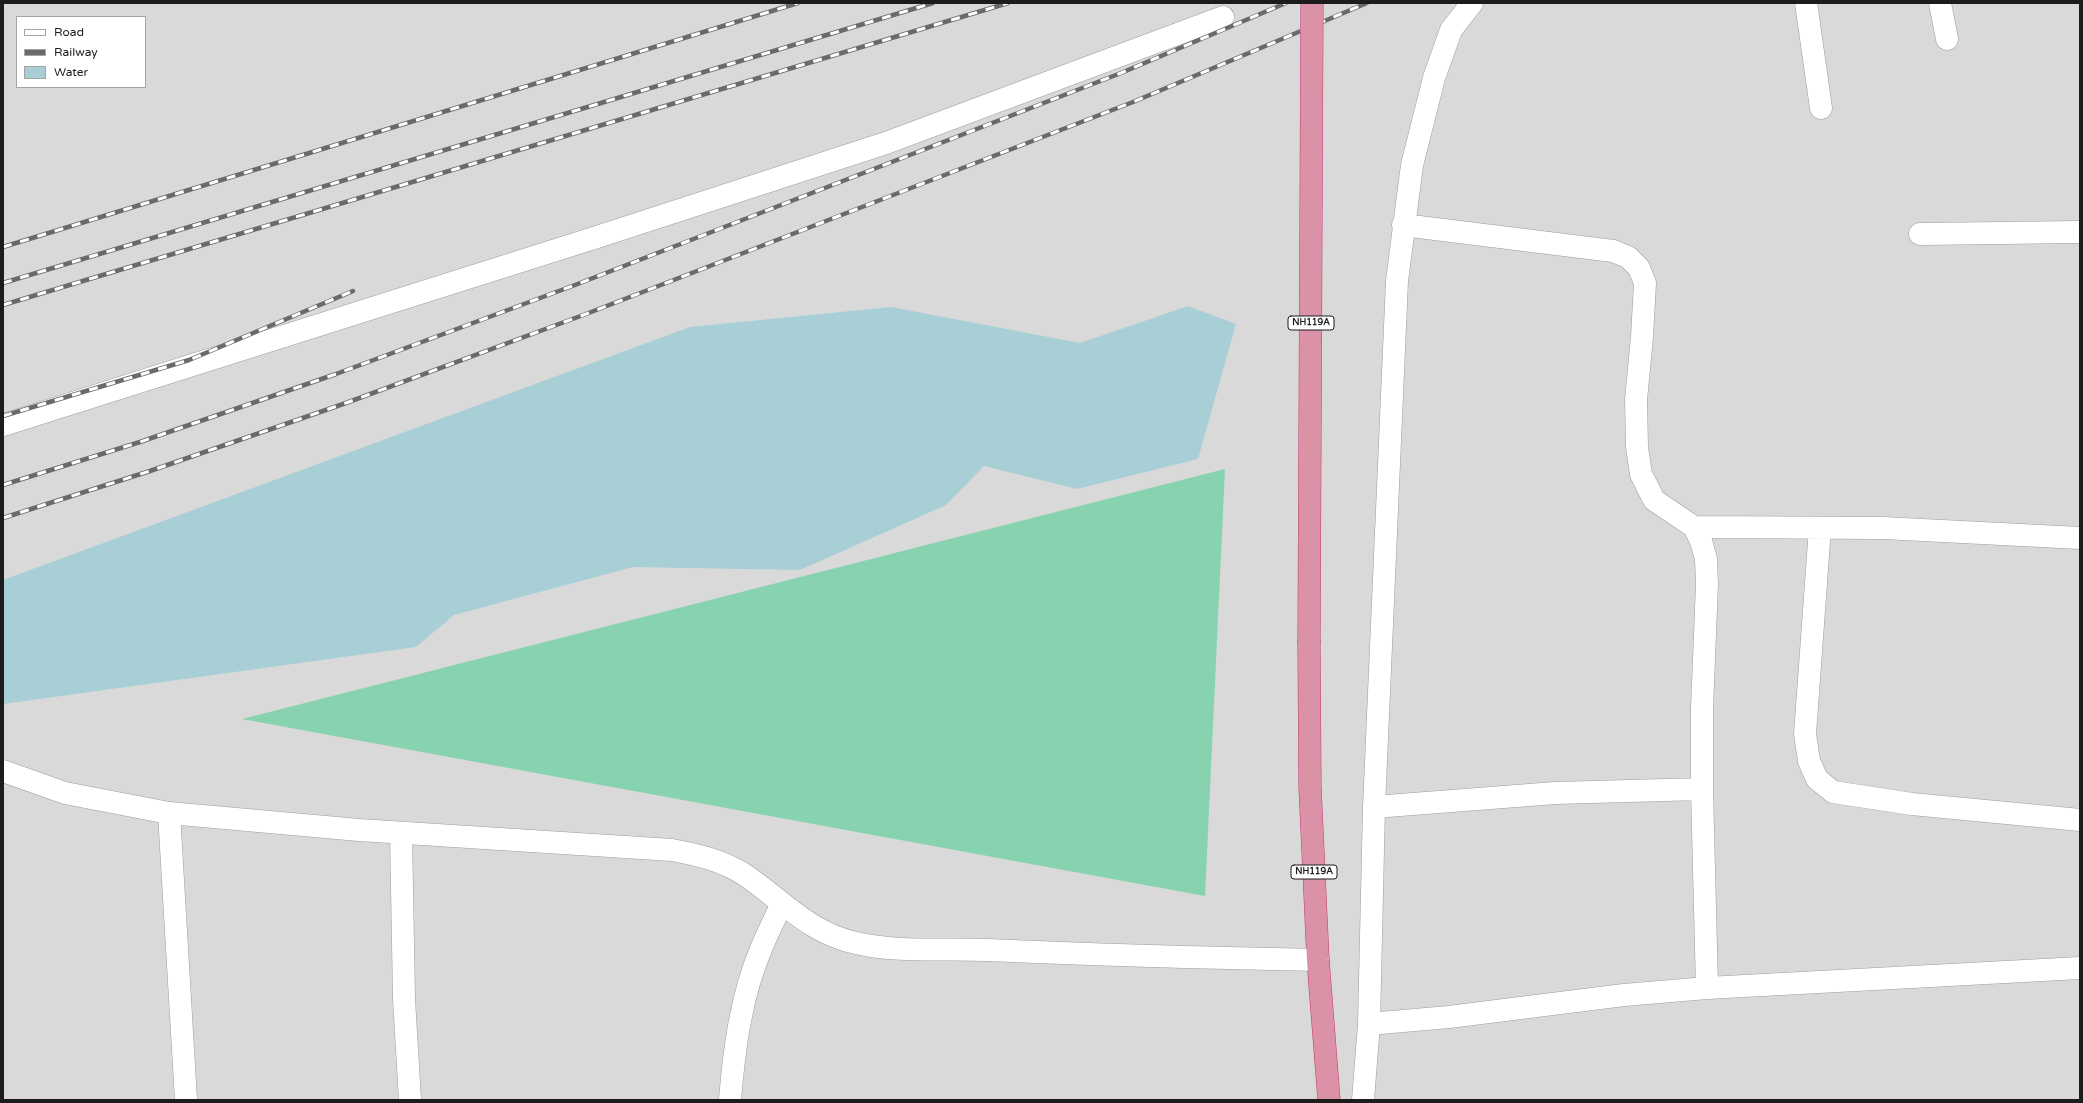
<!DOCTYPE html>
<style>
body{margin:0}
#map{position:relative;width:2083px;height:1103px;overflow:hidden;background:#ece8e2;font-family:"Varela Round",sans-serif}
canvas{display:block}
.frame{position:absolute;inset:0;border:4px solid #1c1c1c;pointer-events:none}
.legend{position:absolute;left:16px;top:16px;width:130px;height:72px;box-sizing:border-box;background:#fff;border:1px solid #a4a4a4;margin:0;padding:5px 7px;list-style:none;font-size:12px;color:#1c1c1c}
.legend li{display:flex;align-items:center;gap:8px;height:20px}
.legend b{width:20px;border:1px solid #a4a4a4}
</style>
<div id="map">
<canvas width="2083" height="1103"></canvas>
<div class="frame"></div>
<ul class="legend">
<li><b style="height:5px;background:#fff"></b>Road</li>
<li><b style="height:5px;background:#6a6a6a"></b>Railway</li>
<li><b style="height:11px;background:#a7cfd5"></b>Water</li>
</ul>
</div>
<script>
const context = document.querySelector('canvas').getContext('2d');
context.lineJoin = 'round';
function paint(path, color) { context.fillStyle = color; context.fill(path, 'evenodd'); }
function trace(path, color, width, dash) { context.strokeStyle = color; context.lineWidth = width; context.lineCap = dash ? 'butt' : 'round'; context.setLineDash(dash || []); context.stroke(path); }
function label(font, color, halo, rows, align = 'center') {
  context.font = font + ' "Varela Round",sans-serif'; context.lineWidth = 4; context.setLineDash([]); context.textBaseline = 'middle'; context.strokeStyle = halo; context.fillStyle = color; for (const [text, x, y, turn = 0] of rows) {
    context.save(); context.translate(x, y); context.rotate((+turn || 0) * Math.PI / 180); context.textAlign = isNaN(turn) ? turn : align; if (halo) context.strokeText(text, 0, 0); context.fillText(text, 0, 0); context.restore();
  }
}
paint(new Path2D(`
 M3 3H2080V1100H3ZM17 17H145V87H17Z`), '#dad9d9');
paint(new Path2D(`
 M1225 469 1205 896 242 719Z`), '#88d3af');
paint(new Path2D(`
 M1188 306 1236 324 1198 459 1077 489 984 466 946 505 800 570 633 567 454 615 416 647 3 704V580L690 327 891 307 1080 343Z`), '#a7cfd5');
const minor = new Path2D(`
 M1806 3 1821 108
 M1940 3 1947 39
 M1403 225 1613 251 1628 257 1639 268 1645 283 1642 337 1636 400 1637 447 1641 474 1654 500 1694 527 1701 541 1706 559 1707 584 1702 708V789L1707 988
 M1920 234 2080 232
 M3 425 597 237 886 143 1223 17
 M1694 527 1883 528 2080 538
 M1820 528 1805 734 1809 761 1817 779 1833 792 1912 804 2080 820
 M3 771 65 793 169 813 359 830 672 850C698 855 722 860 745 875 782 900 809 933 856 943 899 953 943 948 987 950 1097 955 1208 958 1318 960
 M1374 807 1555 793 1702 789
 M169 813 186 1100
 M401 833 404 999 410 1100
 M1369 1024 1449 1017 1624 995 1707 988 2080 968
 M730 1100C734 1050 741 996 761 949 767 934 775 919 781 905
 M1363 1100 1369 1024 1374 807 1397 281 1412 165 1434 78 1451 30 1472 3`);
const highway = new Path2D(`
 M1309 643 1310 787 1318 960 1329 1100`);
trace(minor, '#9d9d9d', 23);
trace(highway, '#c23773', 23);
trace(new Path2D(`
 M3 283 525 126`), '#e97776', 2.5, [2, 2]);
trace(minor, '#fff', 22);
trace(highway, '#db92a6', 22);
const rail = new Path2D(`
 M3 247 798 3
 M3 283 933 3
 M3 305 1008 3
 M3 416 189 360 353 291
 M3 485 140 442 336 374 575 285 1121 73 1286 3
 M3 518 150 471 346 403 586 314 1133 102 1367 3`);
trace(rail, '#6a6a6a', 4.5);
trace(rail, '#fff', 3, [9]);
const highwayBridge = new Path2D(`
 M1309 643 1312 3`);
trace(highwayBridge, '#c23773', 23, []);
trace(highwayBridge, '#db92a6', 22);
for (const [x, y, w] of [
 [1311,323,46],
 [1314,872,46]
]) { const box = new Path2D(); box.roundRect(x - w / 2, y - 7, w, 14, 3); context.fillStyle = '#fff'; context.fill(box); trace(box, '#1c1c1c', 1); }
label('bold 9px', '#1c1c1c', null, [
 ["NH119A",1311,323],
 ["NH119A",1314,872]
]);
</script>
